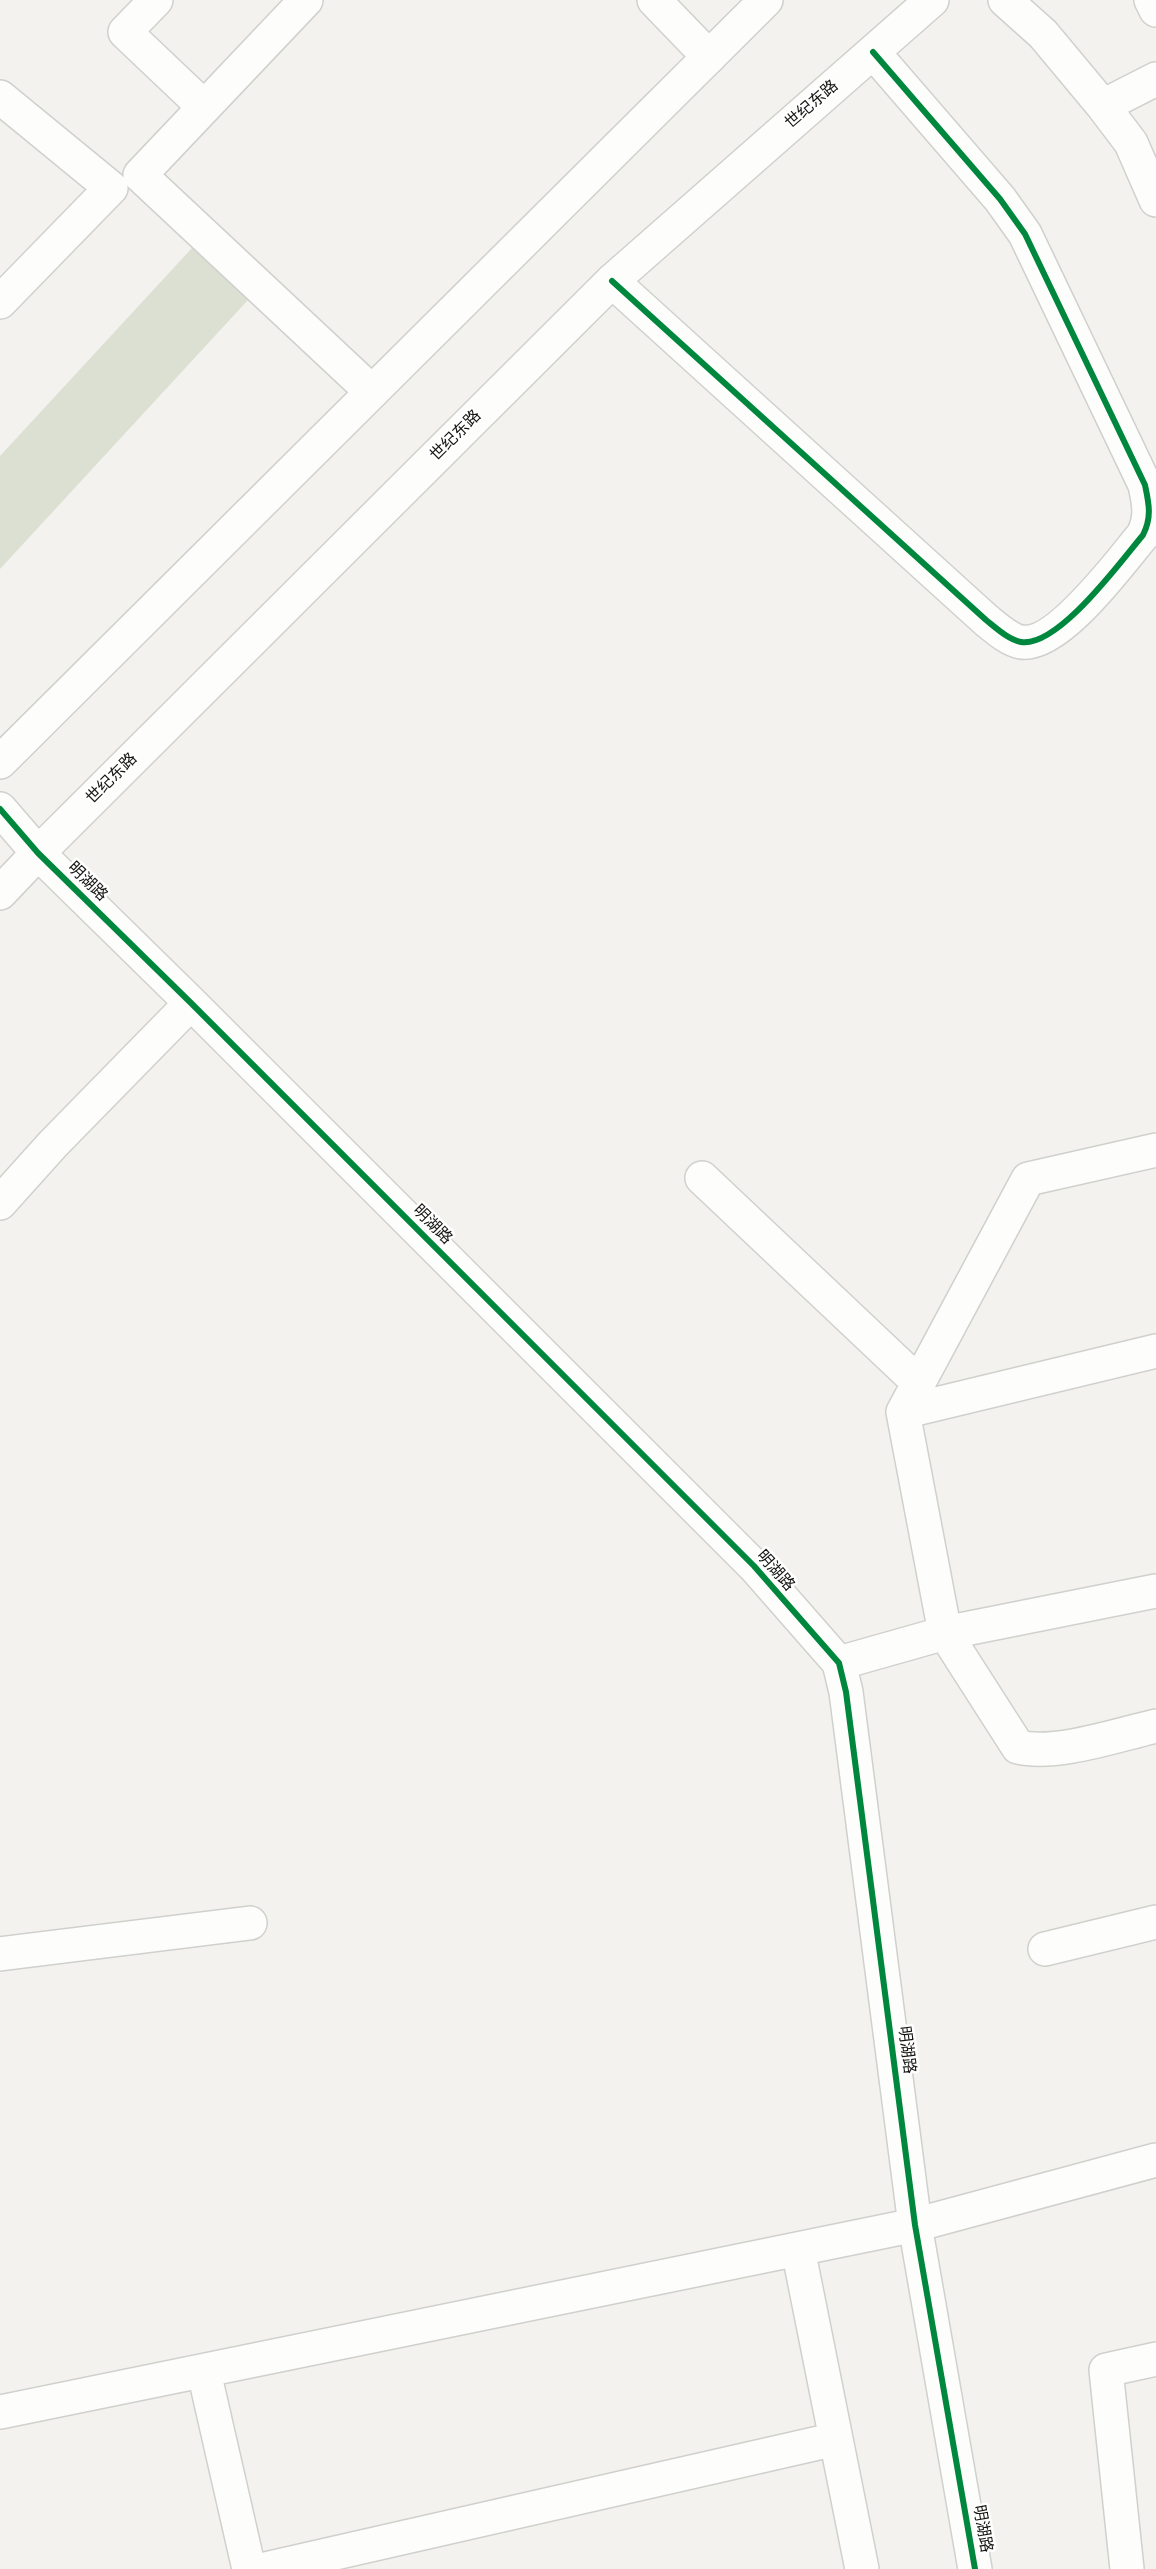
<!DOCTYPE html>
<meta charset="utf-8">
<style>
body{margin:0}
canvas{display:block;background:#f3f2ee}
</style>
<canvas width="1156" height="2569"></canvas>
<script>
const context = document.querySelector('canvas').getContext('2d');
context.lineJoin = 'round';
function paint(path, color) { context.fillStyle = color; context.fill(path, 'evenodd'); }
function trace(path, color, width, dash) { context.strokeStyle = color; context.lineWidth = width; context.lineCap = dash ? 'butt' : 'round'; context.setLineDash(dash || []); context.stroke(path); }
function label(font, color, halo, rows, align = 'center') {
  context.font = font + ' "Source Serif 4","Noto Sans SC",serif'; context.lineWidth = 5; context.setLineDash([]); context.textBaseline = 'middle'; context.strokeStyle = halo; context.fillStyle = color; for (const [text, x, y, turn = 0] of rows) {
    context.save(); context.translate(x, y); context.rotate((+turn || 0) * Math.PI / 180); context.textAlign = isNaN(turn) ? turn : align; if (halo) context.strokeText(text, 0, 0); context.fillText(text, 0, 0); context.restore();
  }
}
paint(new Path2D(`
 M192 248 248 300 0 569V456Z`), '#dbe0d2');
const minor = new Path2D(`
 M156 0 125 32 204 107
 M306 0 140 175 372 392
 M654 0 709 57
 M1005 0 1043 34 1103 106
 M1151 0 1156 10
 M1156 79 1103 106 1131 143 1156 200
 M0 97 111 188 0 302
 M612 281 986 620C996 628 1009 640 1021 642 1058 648 1121 561 1143 535 1152 517 1149 504 1145 485L1025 234 1000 199 873 52
 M0 809 38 853 191 1003 754 1566 839 1663 846 1692 915 2225 975 2569
 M1156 1150 1028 1179 903 1412 945 1633 1018 1747C1056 1756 1117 1735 1156 1726
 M702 1178 919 1383
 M0 1203 53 1144 191 1003
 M903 1412 1156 1351
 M839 1663 945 1633 1156 1591
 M1045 1949 1156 1922
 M0 1954 250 1923
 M798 2249 862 2569
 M204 2372 249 2569
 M0 2412 915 2225 1156 2160
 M265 2569 836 2439
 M1127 2569 1106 2370 1156 2359`);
const major = new Path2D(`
 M0 762 766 0
 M0 893 38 853 612 281 932 0`);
trace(minor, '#d0d0cd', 36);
trace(major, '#d0d0cd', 36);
trace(minor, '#fdfdfc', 33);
trace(major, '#fdfdfc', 33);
trace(new Path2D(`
 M612 281 986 620C996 628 1009 640 1021 642 1058 648 1121 561 1143 535 1152 517 1149 504 1145 485L1025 234 1000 199 873 52
 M0 809 38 853 191 1003 754 1566 839 1663 846 1692 915 2225 975 2569`), '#00873e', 6);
label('16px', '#141412', '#fff', [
 ["世纪东路",812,105,-41],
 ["世纪东路",456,436,-45],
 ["世纪东路",112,779,-45],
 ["明湖路",87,882,44],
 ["明湖路",432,1225,45],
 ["明湖路",775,1571,48],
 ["明湖路",906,2050,83],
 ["明湖路",982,2529,80]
]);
</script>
